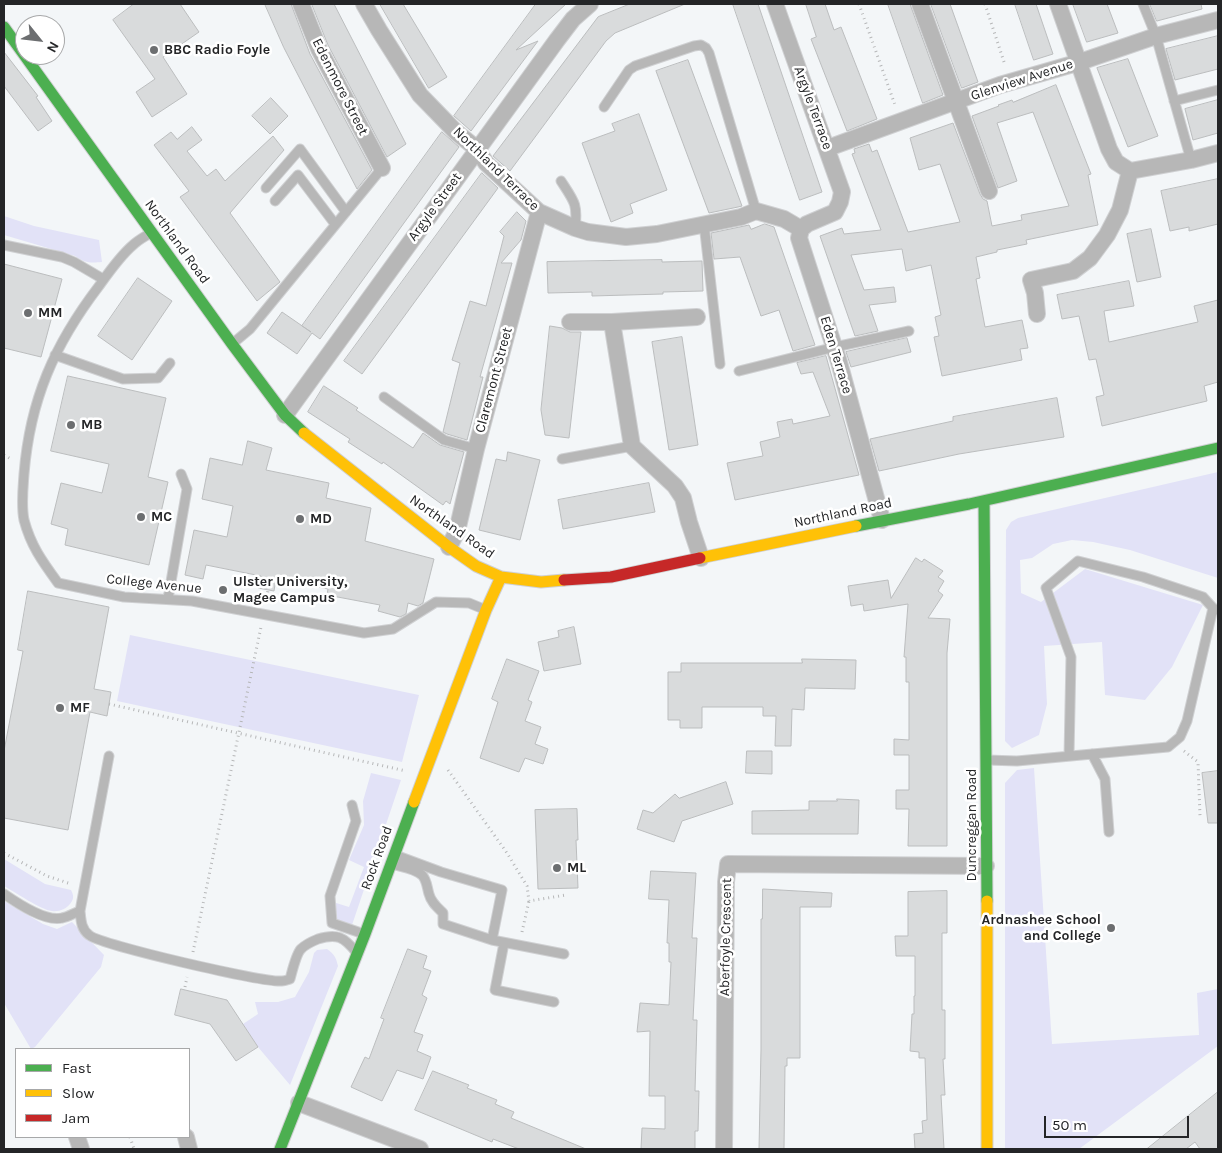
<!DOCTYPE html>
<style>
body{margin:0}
#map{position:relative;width:1222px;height:1153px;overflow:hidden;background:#f3f6f8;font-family:Karla,sans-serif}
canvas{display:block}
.frame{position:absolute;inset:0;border:5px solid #242527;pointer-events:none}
.legend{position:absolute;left:15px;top:1048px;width:175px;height:90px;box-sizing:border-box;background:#fff;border:1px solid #a7a8a9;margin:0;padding:6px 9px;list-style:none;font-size:15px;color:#242527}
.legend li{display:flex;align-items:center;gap:10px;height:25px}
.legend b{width:25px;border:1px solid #a7a8a9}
.north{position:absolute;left:15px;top:15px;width:50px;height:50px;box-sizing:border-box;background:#fff;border:1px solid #a7a8a9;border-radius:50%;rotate:119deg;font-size:14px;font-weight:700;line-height:20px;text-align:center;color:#242527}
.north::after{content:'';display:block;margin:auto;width:18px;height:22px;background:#6c6e70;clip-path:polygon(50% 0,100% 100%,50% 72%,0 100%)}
.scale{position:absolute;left:1044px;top:1116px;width:145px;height:22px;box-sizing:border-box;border:2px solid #242527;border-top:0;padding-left:6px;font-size:15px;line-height:18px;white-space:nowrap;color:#242527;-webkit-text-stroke:4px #fff;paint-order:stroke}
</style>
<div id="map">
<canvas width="1222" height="1153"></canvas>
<div class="frame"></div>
<ul class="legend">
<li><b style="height:6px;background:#4caf50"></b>Fast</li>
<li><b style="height:6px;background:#ffc107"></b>Slow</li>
<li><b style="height:6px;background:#c62828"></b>Jam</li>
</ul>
<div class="north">N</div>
<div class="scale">50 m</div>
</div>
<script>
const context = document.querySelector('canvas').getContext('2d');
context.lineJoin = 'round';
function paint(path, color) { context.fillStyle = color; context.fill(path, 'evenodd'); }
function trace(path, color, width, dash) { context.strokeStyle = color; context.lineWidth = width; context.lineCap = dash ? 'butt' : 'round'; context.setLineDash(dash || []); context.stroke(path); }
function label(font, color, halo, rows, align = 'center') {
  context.font = font + ' Karla,sans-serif'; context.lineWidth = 5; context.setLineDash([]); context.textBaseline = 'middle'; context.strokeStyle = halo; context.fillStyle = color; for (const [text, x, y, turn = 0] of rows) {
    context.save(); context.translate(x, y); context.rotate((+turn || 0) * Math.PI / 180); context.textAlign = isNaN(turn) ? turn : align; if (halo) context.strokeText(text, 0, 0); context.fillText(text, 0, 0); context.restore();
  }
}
paint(new Path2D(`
 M4 216 34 226 99 240 102 262C90 263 85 263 75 256L4 235Z
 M1218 472V578L1130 550 1093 542 1072 540 1053 544 1032 558 1020 560 1021 593 1041 602 1085 569 1203 605 1172 667 1145 700 1105 695 1102 642 1044 646 1047 704 1039 735 1012 748 1005 741 1006 530 1011 522 1018 518Z
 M130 635 419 695 402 762 117 701Z
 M1034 768 1052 1044 1199 1035 1197 993 1218 989V1046L1079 1149H1005V783L1017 770Z
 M371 773 401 780 352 925 334 919 333 902 349 907 364 867 349 860 364 825 363 801Z
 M4 859 45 884 71 890C74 896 74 899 70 904 66 909 59 912 52 911 41 910 15 892 4 886Z
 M4 901 43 924 57 929 72 922 104 955 101 967 35 1047 31 1049 4 1003Z
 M327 949C334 954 336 957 338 966L290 1085 258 1047 243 1024 258 1014 255 1002H278L295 997 309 972 314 953 317 950Z`), '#e2e2f7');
const building = new Path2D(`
 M134 4H180L199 32 163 57 187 94 152 117 136 92 155 79 113 20Z
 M265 4H291L310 54 372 170 357 189 284 48Z
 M312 4H334L406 144 387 157 328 45Z
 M380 4H403L447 77 429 88Z
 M536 4H566L516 50 538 41 471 131 454 116Z
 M630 4H685L615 33 606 41 510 171 493 156 598 17Z
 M733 4H758L822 192 800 200Z
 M806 4H825L834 30 841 27 877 119 847 131 811 39 816 37Z
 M888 4H910L943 95 923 103Z
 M931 4H950L978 82 962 88Z
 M1015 4H1036L1053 54 1034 60Z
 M1073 4H1107L1118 33 1087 42Z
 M1150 4H1201L1202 9 1157 21Z
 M1218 36V69L1175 80 1166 49Z
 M4 52 38 96 36 97 52 121 38 131 4 86Z
 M1128 59 1158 136 1128 147 1097 68Z
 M688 60 742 206 738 207 709 213 656 71Z
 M1056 85 1091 174 1088 175 1098 225 1026 240 1027 244 997 250V252L976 257 980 278 976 279 985 327 1022 320 1028 348 1020 349 1022 360 942 376 934 337 939 336 935 317 941 315 931 265 906 271 902 249 851 255 864 290 894 287 896 302 869 305 878 331 855 336 820 236 842 228 844 234 881 230 852 154 855 153 854 149 869 144 872 152 877 150 908 232 960 222 940 164 919 170 910 138 953 123 980 194 983 199 987 201 992 226 1022 220 1021 215 1069 206 1033 112 997 123 1017 181 998 188 972 116 999 106 998 105 1012 100 1013 102Z
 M271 98 288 116 270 134 252 116Z
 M1218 100V133L1193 140 1185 109Z
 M639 114 667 190 630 204 633 213 611 222 582 143 615 131 612 124Z
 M192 127 202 140 187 151 207 176 216 169 225 181 273 136 284 150 230 213 280 282 257 301 180 197 189 191 154 145 171 132 177 139Z
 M442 132 459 147 320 339 312 333 297 354 267 333 282 312 311 332 302 326Z
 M482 173 498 188 362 374 344 361Z
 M1218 179V224L1189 231V227L1170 231 1161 191Z
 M517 212 526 221 521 240 501 263H512L480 377H483L467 440 447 434 443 432 460 363 452 360 470 301 486 306 504 236 500 232Z
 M765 224 774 227 815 345 793 351 779 310 761 316 740 257 714 259 711 233 749 225 751 229Z
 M1151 229 1161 277 1137 282 1127 234Z
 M662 260V262L702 261 703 291 663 292V294L592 296V292L548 293 547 262Z
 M4 264 62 279 41 357 4 348Z
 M138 278 172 301 132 360 98 336Z
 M1129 281 1134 306 1104 311 1109 342 1198 322 1194 306 1218 300V382L1204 386 1207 401 1102 426 1096 397 1104 395 1096 359 1089 360 1079 316 1062 319 1057 295Z
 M550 326 562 328 570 332H581L569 438 545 435 541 410Z
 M682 337 698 445 669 450 652 342Z
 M907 338 911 352 851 367 846 352Z
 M826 356 859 475 735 500 727 463 763 456 760 442 780 437 777 422 792 419 793 424 830 416 813 372 801 374 797 363Z
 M68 376 166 398 148 477 168 482 149 565 65 545 68 529 51 524 61 483 102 493 109 464 51 451Z
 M324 386 358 408 356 410 413 448 423 433 440 445 464 452 450 504 446 501 443 505 383 462 382 464 348 442 350 439 308 412Z
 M1057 398 1064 437 959 454 879 471 870 439 953 421V417Z
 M248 441 272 448 266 470 329 483 326 498 371 508 365 541 434 559 423 603 418 606 408 603 406 614 400 617 378 611 380 605 327 595 328 589 276 578 274 591 258 588 261 576 206 565 203 579 185 575 194 530 227 537 233 506 202 499 210 458 242 465Z
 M508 452 540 460 520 540 479 530 496 459 506 461Z
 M649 483 655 512 563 529 558 500Z
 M916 558 922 562 924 559 943 571 938 577 944 581 938 591 943 595 928 618 950 619 947 653V846H908L909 809H896V790H909V755H894V739L909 740V682H906V657H904L908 604 864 611 863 604 851 606 848 586 888 580 891 598Z
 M28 591 109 607 94 689 111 692 107 716 90 712 68 830 4 818V751L23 651 18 650Z
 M574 627 581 664 544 671 538 642 559 637 558 631Z
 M507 659 539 671 528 700 532 702 525 721 541 727 535 744 548 749 543 764 525 758 519 772 480 758 498 702 492 699Z
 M802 659 856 660 855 689 805 688 804 710 792 709 791 746H775L776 716H763V707H702V728H680V720H668V672H681V663H802Z
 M747 751H772V774L746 773Z
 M1218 771V823H1208L1202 773Z
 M726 782 733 804 682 821 674 842 637 829 643 810 653 813 675 794 679 798Z
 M837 799 859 800 858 834H752V811L809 810V801H837Z
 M577 809 578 840H576L578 888 538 889 535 810Z
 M651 871 696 873 692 938H697L693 1020H697L695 1091H699L698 1131H695V1149H641L642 1128 665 1129V1096H649L650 1031 637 1032 640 1003 669 1005 671 962H669V943H667L669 900 649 899Z
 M763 889 832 893 831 907H800V1058H787V1066H785L784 1149H759L761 1049V919H762Z
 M947 891V933H942V1010H945V1059H943L945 1095H941L944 1149H915L914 1134 923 1133 922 1121 927 1120 925 1058H919V1052L910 1051 912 1014H914V996H915V956H896L895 936H908V892Z
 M408 949 427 956 423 968 431 971 422 995 427 998 414 1032 423 1035 417 1051 431 1057 423 1079 397 1070 382 1101 351 1087 365 1057 369 1059 384 1019 381 1018Z
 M181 989 227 1000 258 1047 236 1061 210 1024 175 1015Z
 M433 1071 469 1085 467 1088 497 1100 495 1104 514 1112 511 1118 586 1149H519L493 1139 492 1142 415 1110Z
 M1218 1092V1149H1200L1195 1142 1186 1149H1147Z`);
paint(building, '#d9dbdc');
trace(building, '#bbbdbe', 1);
const lane = new Path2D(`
 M1143 4 1156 36 1191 160
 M1174 101 1218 90
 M604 107 629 70 635 66 694 46 701 45 706 48 709 53 756 211
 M561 181C574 201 578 204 575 228
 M266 188 300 149 346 212
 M275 201 298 175 335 224
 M704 224 720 364
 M152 232C146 236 138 240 133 245 120 256 109 272 99 286 54 345 30 400 24 474 23 489 21 505 24 520 31 546 42 561 58 583L124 597 192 601 364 633 393 629 436 602 469 603 486 610
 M4 245 62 257 74 262 103 279
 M232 344 250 329 382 168
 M55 355 123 379 158 378 170 363
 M739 371 835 347 909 331
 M384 397 444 440 476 449
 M562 459 632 446
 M168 599 187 489 181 474
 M1092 754 1105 779 1109 832
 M109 756 80 911C81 920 81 929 89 935 100 945 265 983 282 981 285 981 287 980 290 979 292 972 296 954 301 949 305 945 313 941 318 939 337 933 344 937 356 952
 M1069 756 1071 657 1046 588 1078 561 1143 577 1203 597 1213 608
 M987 760 1017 761 1168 747 1180 737 1187 721 1213 608 1217 610
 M352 805 356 821 330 896 332 923 364 934
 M395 855 441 872 502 890 492 940
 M392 864C401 867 414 868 422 875 427 880 427 888 429 894 431 902 437 907 443 913V924L492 940 564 954
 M4 894C17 903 45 922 62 918 68 917 74 913 80 911
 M504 943 495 990 554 1002`);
const street = new Path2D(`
 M301 4 319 49 382 168
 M364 4 379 30 420 95 456 132 477 149 486 163 539 212 575 228 588 232 626 237 657 234 741 217 756 211 784 219 801 229
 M775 4 842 192 840 202 835 212 807 224 801 229 799 238 839 362 882 520
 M920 4 989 191
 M1058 4 1109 149 1116 162 1130 171
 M828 148 1000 85 1080 62 1156 36 1218 20
 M1130 171 1191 160 1218 153
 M1037 314 1035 293 1031 280 1073 271 1090 258 1107 235 1120 210 1130 171
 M570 322H612L697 317
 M612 322 632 446 675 486 683 498 689 522 701 558
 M285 415 557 40 573 19 590 4
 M449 547 457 531 476 449 539 212
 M299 1103 420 1149
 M77 1137 81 1149
 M186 1137 189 1149
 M724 1149 726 882 728 864 986 866`);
const fast = new Path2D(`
 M4 27 232 344 285 415 304 433
 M984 501 987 901
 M856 526 969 504 1218 448
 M280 1149 365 934 414 802`);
const slow = new Path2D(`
 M304 433 449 547 476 566 501 577 541 582 564 580
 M700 558 856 526
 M414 802 486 610 501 577
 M987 901V1149`);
const jam = new Path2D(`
 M564 580 611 577 700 558`);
trace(lane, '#cfd0d2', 11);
trace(street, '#cfd0d2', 18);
trace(fast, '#cfd0d2', 13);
trace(slow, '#cfd0d2', 13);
trace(jam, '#cfd0d2', 13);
trace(new Path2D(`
 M859 4 895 105
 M985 4 1005 65
 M4 455 11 459
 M266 602 268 590
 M109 704 406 771
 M1184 751 1198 762 1200 816
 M448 770 507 853 527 886 529 901 566 895
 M4 853 47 876 71 884
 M522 932 529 901
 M193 952 261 627
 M185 987 187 977
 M130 1137 134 1149`), '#b6b7b8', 3, [1, 4]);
trace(lane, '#b7b7b7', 9);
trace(street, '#b7b7b7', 16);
trace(fast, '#4caf50', 11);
trace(slow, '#ffc107', 11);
trace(jam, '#c62828', 11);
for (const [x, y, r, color] of [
 [154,50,5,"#6c6e70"],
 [28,313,5,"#6c6e70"],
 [71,425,5,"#6c6e70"],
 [141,517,5,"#6c6e70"],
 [300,519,5,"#6c6e70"],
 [223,590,5,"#6c6e70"],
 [60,708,5,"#6c6e70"],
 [557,868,5,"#6c6e70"],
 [1111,928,5,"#6c6e70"]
]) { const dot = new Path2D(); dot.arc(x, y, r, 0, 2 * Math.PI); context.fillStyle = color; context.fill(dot); trace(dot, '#fff', 2); }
label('bold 14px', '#242527', '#fff', [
 ["BBC Radio Foyle",164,50],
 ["MM",38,313],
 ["MB",81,425],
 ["MC",151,517],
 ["MD",310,519],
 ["Ulster University,",233,582],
 ["Magee Campus",233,598],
 ["MF",70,708],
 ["ML",567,868],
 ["Ardnashee School",1101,920,"right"],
 ["and College",1101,936,"right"]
], 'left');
label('14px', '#242527', '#fff', [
 ["Glenview Avenue",1022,80,-18],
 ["Edenmore Street",340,87,63],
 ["Argyle Terrace",813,108,70],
 ["Northland Terrace",496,169,44],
 ["Argyle Street",435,207,-54],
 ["Northland Road",177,242,54],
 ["Eden Terrace",836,355,73],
 ["Claremont Street",494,380,-75],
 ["Northland Road",843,513,-12],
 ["Northland Road",452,527,35],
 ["College Avenue",154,584,6],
 ["Duncreggan Road",972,825,-90],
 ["Rock Road",377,858,-70],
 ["Aberfoyle Crescent",726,937,-89]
]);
</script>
